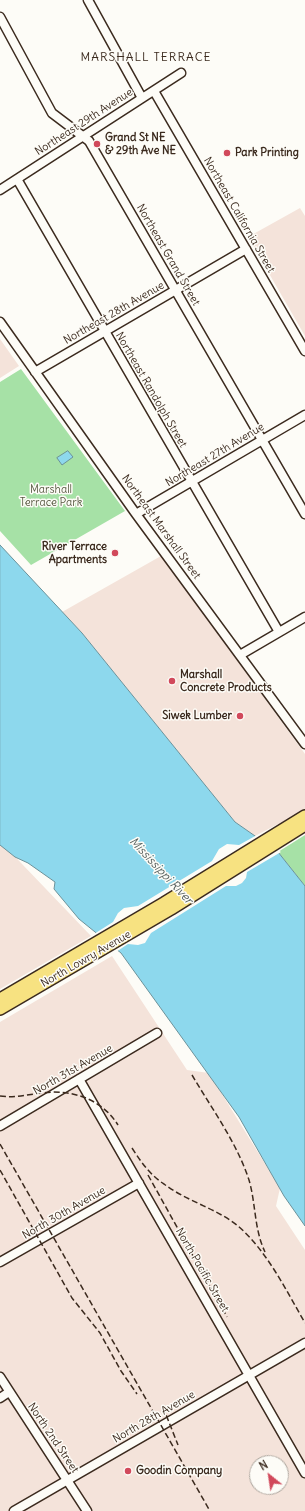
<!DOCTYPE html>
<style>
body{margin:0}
#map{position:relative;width:305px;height:1511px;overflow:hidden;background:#fdfcf7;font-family:Delius,sans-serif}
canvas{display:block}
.north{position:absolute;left:249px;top:1455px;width:40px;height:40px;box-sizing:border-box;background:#fdfcf7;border:1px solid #afa8a0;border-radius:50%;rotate:330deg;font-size:11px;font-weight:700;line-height:16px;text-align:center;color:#3b2a1e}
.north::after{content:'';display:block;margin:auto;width:14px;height:18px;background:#d1495b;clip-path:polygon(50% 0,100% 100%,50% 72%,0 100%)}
</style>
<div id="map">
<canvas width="305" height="1511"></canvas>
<div class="north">N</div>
</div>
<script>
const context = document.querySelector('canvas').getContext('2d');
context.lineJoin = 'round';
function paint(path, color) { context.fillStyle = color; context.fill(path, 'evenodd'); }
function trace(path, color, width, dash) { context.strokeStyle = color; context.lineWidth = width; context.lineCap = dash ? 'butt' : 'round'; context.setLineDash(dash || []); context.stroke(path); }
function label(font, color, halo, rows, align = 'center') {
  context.font = font + ' Delius,sans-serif'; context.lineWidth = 3; context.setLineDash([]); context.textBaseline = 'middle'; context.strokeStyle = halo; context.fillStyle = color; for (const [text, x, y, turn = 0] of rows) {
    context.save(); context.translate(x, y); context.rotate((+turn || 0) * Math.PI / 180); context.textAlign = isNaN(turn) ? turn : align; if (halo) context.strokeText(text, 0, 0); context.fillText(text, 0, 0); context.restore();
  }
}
paint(new Path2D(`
 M300 208 305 216V336L248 237Z
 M0 339 19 366 0 378Z
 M161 556 305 754V812L281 827 278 824 255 836 235 822 82 633 62 612Z
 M0 841 91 936 0 989Z
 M112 956 187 1070 209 1073 280 1188 276 1206 305 1250V1511H0V1022ZM257 1463H281V1487H257Z`), '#f4e3da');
paint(new Path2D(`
 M21 369 125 511 31 565 0 531V382Z
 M305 835V886L278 852Z`), '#a6e1a6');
const water = new Path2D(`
 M68 451 73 457 62 465 57 458Z
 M0 545 82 633 235 822 278 852 305 886V1226L284 1196 239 1117 121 953 79 919 54 889 55 882 28 863 15 857 0 845Z`);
paint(water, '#8dd8ed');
trace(water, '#6c929a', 1);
paint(new Path2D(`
 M257 835 281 852 247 872 246 878 242 883 236 886H226L151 933 145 943 138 945 128 944 116 952 94 934 113 922 118 913 124 908 138 906 212 861 219 849 227 844 239 845Z`), '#fdfcf7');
const minor = new Path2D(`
 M88 0 142 98
 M0 17 52 113 89 141 305 514
 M154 91 305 351
 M17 179 279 632
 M0 190 181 73
 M0 322 136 514 305 744
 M35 372 246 249
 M136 514 305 415
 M240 655 305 617
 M79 1079 305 1473
 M0 1126 157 1033
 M0 1262 139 1183
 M0 1377 87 1511
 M0 1398 9 1392
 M14 1511 305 1343`);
const major = new Path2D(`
 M0 999 164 903 305 816
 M0 1009 171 909 305 825`);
trace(minor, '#3b2a1e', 11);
trace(major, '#3b2a1e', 14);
trace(minor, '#fdfcf7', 8);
trace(major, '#f7e281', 11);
trace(new Path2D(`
 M192 1075C212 1109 237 1143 249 1180 256 1204 254 1229 265 1252
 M0 1096C13 1098 27 1095 40 1093 71 1089 101 1098 118 1125
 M0 1144 210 1511
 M132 1148C141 1162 150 1175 164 1184 186 1201 216 1208 238 1226 267 1251 286 1290 305 1323
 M0 1170 72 1298 100 1333 121 1371 137 1394
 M148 1175 227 1317
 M163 1407 178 1445`), '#3b2a1e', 1.5, [6, 3]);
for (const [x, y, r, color] of [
 [97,144,4,"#d1495b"],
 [227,153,4,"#d1495b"],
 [115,553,4,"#d1495b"],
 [172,681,4,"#d1495b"],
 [240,716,4,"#d1495b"],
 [128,1471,4,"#d1495b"]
]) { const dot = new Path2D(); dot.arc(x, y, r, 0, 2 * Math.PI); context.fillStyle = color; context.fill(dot); trace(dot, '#fdfcf7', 1.5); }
label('11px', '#3b2a1e', '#fdfcf7', [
 ["Northeast 29th Avenue",84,122,-33],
 ["Northeast California Street",239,215,60],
 ["Northeast Grand Street",168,255,60],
 ["Northeast 28th Avenue",114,313,-30],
 ["Northeast Randolph Street",151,390,60],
 ["Northeast 27th Avenue",215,455,-31],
 ["Northeast Marshall Street",161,527,54],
 ["North Lowry Avenue",86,959,-30],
 ["North 31st Avenue",73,1070,-30],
 ["North 30th Avenue",64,1213,-30],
 ["North Pacific Street",202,1270,60],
 ["North 28th Avenue",154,1417,-30],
 ["North 2nd Street",53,1438,56]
]);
label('bold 11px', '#3b2a1e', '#fdfcf7', [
 ["Grand St NE",105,138],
 ["& 29th Ave NE",105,151],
 ["Park Printing",235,153],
 ["River Terrace",107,547,"right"],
 ["Apartments",107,560,"right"],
 ["Marshall",180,675],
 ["Concrete Products",180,688],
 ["Siwek Lumber",232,716,"right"],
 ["Goodin Company",136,1471]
], 'left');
label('11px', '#565840', '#fdfcf7', [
 ["Marshall",51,490],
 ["Terrace Park",51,503]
]);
context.letterSpacing = '1px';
label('12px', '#3b2a1e', '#fdfcf7', [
 ["MARSHALL TERRACE",146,58]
]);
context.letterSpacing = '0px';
label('italic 12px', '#545e5c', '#fdfcf7', [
 ["Mississippi River",161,871,47]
]);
</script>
